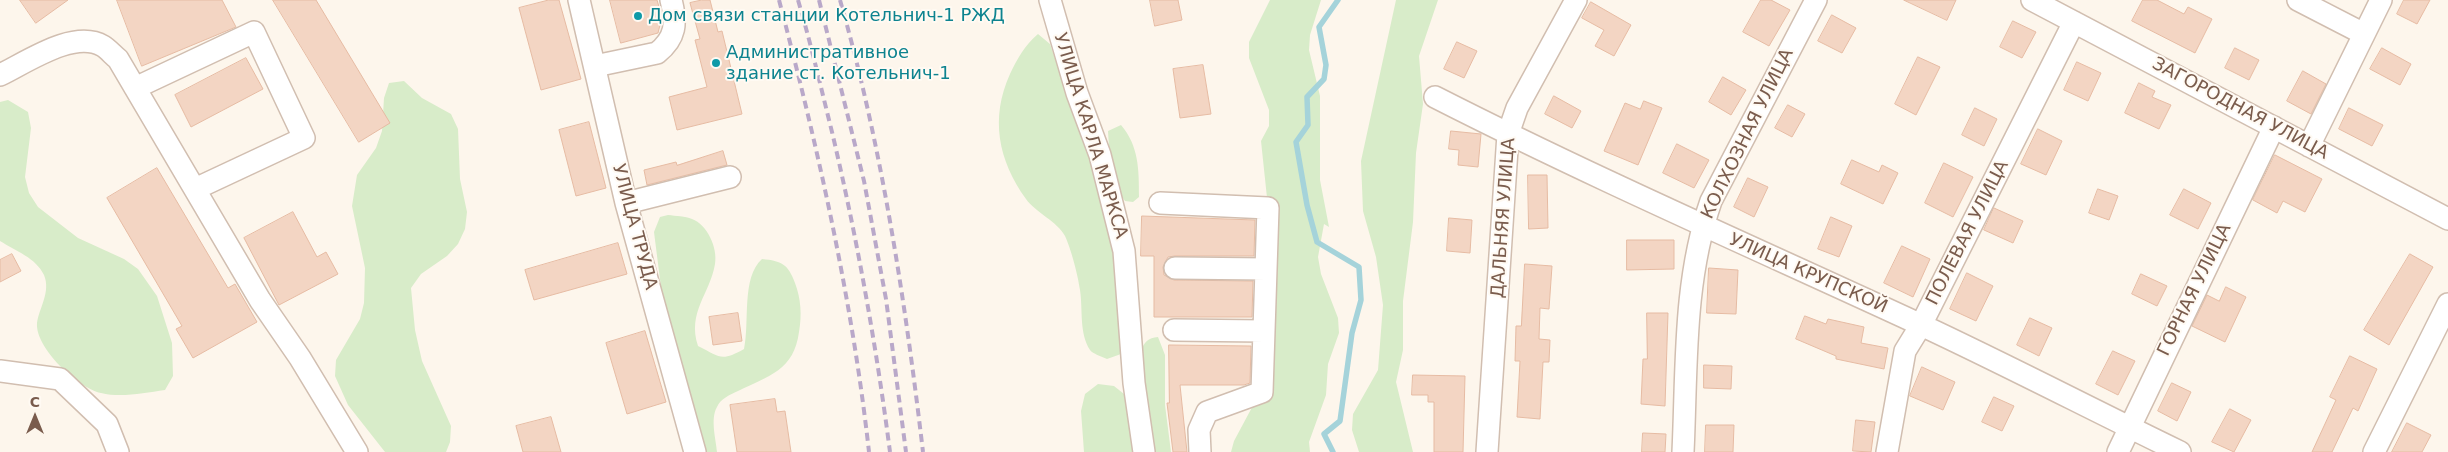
<!DOCTYPE html>
<meta charset="utf-8">
<style>
body{margin:0}
#map{position:relative;width:2448px;height:452px;overflow:hidden;background:#fdf6ec;font-family:"DejaVu Sans",sans-serif}
canvas{display:block}
.north{position:absolute;left:10px;top:392px;width:50px;height:50px;-webkit-text-stroke:4px #fffaf3;paint-order:stroke;rotate:0deg;font-size:14px;font-weight:700;line-height:20px;text-align:center;color:#7a5c4d}
.north::after{content:'';display:block;margin:auto;width:18px;height:22px;background:#7a5c4d;clip-path:polygon(50% 0,100% 100%,50% 72%,0 100%)}
</style>
<div id="map">
<canvas width="2448" height="452"></canvas>
<div class="north">С</div>
</div>
<script>
const context = document.querySelector('canvas').getContext('2d');
context.lineJoin = 'round';
function paint(path, color) { context.fillStyle = color; context.fill(path, 'evenodd'); }
function trace(path, color, width, dash) { context.strokeStyle = color; context.lineWidth = width; context.lineCap = dash ? 'butt' : 'round'; context.setLineDash(dash || []); context.stroke(path); }
function label(font, color, halo, rows, align = 'center') {
  context.font = font + ' "DejaVu Sans",sans-serif'; context.lineWidth = 4; context.setLineDash([]); context.textBaseline = 'middle'; context.strokeStyle = halo; context.fillStyle = color; for (const [text, x, y, turn = 0] of rows) {
    context.save(); context.translate(x, y); context.rotate((+turn || 0) * Math.PI / 180); context.textAlign = isNaN(turn) ? turn : align; if (halo) context.strokeText(text, 0, 0); context.fillText(text, 0, 0); context.restore();
  }
}
paint(new Path2D(`
 M1270 0H1321L1310 35 1309 50 1320 96V180L1329 227 1324 224 1318 257 1321 274 1338 318 1339 333 1328 364 1326 395 1309 442 1310 452H1231L1234 441 1257 398 1272 245 1261 141 1269 126V110L1249 58V42Z
 M1396 0H1438L1419 56 1423 104 1416 153 1413 222 1403 301V350L1396 382 1413 452H1359L1352 430 1353 414 1378 370 1383 305 1376 257 1363 211 1361 161Z
 M1038 34 1050 44 1080 132 1097 159 1118 255 1121 354 1107 359C1101 356 1093 354 1090 350 1079 333 1083 310 1080 290 1078 275 1071 249 1065 236 1058 222 1035 212 1026 199 998 160 990 118 1010 74 1017 59 1025 45 1038 34Z
 M404 81 422 98 451 114 458 129 460 179 467 212 465 229 458 244 447 256 421 274 411 288 415 330 422 361 451 426 450 442 446 452H385L348 405 335 376 336 360 360 319 364 303 365 268 352 206 357 175 376 148 382 131 384 98 389 83Z
 M8 100 28 112 31 128 25 177 29 193 38 207 78 238 124 259 138 269 157 296 172 343 173 376 165 390C144 393 121 398 101 393 78 388 35 348 37 323 39 308 51 292 44 275 36 258 16 251 0 241V102Z
 M1121 125C1139 146 1139 170 1139 197L1133 202 1125 201 1116 188 1109 148 1108 131Z
 M668 215C676 216 685 216 692 219 707 224 718 248 715 264 710 294 687 312 698 346 720 357 721 362 744 349 750 322 741 278 762 259 782 261 788 264 795 283 801 299 802 315 799 332 794 370 769 376 738 391 731 394 720 399 717 407 710 419 716 439 717 452H698L692 401 664 311 654 232 660 217Z
 M1158 337 1165 355V405L1171 452H1153L1141 351C1144 342 1148 338 1158 337Z
 M1098 384 1114 386 1124 394 1140 452H1084L1081 411 1085 394Z`), '#d8ecc9');
trace(new Path2D(`
 M1333 452 1324 434 1340 421 1352 333 1361 300 1359 267 1317 242 1307 205 1296 142 1308 125 1307 97 1324 79 1326 65 1319 27 1338 0`), '#a5d3da', 5.5);
const building = new Path2D(`
 M20 0H68L36 23Z
 M117 0H222L236 27 142 66Z
 M273 0H316L390 123 359 142Z
 M549 0H559L581 79 541 90 519 8Z
 M610 0H657L662 17 658 33 621 43Z
 M702 0H710L718 32 722 31 742 114 677 130 669 97 707 87 695 40 700 39 690 3Z
 M1150 0H1178L1182 20 1155 26Z
 M1761 0H1771L1790 10 1769 46 1743 32Z
 M1904 0H1956L1947 20Z
 M2143 0H2157L2184 14 2188 7 2212 19 2195 53 2132 21Z
 M2404 0H2430L2417 24 2397 14Z
 M1591 2 1631 25 1614 56 1595 46 1604 30 1582 18Z
 M1832 15 1856 28 1842 53 1818 41Z
 M2013 21 2036 32 2022 58 2000 47Z
 M1457 42 1477 51 1464 78 1444 69Z
 M2235 48 2259 60 2249 80 2225 68Z
 M2382 48 2411 64 2400 85 2370 69Z
 M1918 57 1940 67 1916 115 1895 104Z
 M246 58 263 89 191 127 175 95Z
 M2077 62 2101 73 2088 101 2064 90Z
 M1203 65 1211 114 1180 118 1173 69Z
 M2303 71 2326 84 2311 114 2287 101Z
 M1723 77 1746 90 1731 115 1709 102Z
 M2139 83 2155 91 2152 97 2171 105 2159 129 2125 113Z
 M1554 96 1581 111 1572 128 1545 114Z
 M1644 101 1662 108 1638 165 1604 151 1625 103 1640 109Z
 M1788 105 1805 114 1792 137 1775 128Z
 M1975 108 1997 119 1984 146 1962 135Z
 M2349 108 2383 125 2372 146 2339 129Z
 M589 122 606 188 576 196 559 130Z
 M2038 129 2062 141 2046 175 2021 164Z
 M1451 131 1481 134 1478 167 1458 165 1459 150 1449 149Z
 M1677 144 1709 160 1694 188 1663 173Z
 M723 151 727 165 647 185 644 170 676 162 677 165Z
 M2275 155 2322 179 2305 212 2283 201 2277 213 2253 200Z
 M1852 160 1879 172 1882 165 1898 173 1883 204 1841 184Z
 M1944 163 1973 177 1953 217 1925 203Z
 M157 168 228 288 235 284 257 322 193 358 176 329 182 326 107 198Z
 M1528 175H1547L1548 228 1529 229Z
 M1748 178 1768 187 1754 217 1734 207Z
 M2098 189 2118 196 2109 220 2089 213Z
 M2184 189 2211 203 2198 229 2170 215Z
 M1994 208 2023 221 2013 243 1984 230Z
 M293 212 317 257 326 252 338 274 279 305 244 238Z
 M1142 216 1255 220 1254 256H1175L1168 257 1163 267 1164 275 1174 280 1253 281 1252 317H1154V256H1141Z
 M1831 217 1852 226 1839 257 1818 249Z
 M1449 218 1472 220 1470 253 1447 251Z
 M1627 240H1674V269L1627 270Z
 M618 243 627 274 534 300 525 270Z
 M1902 246 1930 259 1913 297 1884 283Z
 M12 254 21 271 0 282V260Z
 M2410 254 2433 267 2389 345 2364 330Z
 M1525 264 1552 266 1549 309 1540 308 1539 339 1550 340 1549 362H1543L1540 419 1517 417 1520 361H1515L1516 326H1521Z
 M1709 268 1738 270 1736 314 1707 313Z
 M1967 273 1993 286 1976 321 1950 309Z
 M2141 274 2167 286 2157 306 2132 294Z
 M2226 287 2246 297 2225 342 2192 326 2207 295 2219 301Z
 M738 313 742 341 713 345 709 317Z
 M1647 313H1668L1665 406 1641 404 1643 359H1647Z
 M1805 316 1826 324 1828 319 1864 327 1861 343 1888 348 1884 369 1836 359V356L1796 339Z
 M2030 318 2052 328 2039 356 2017 345Z
 M645 331 666 402 627 414 606 343Z
 M1169 345 1251 346 1250 383 1244 385H1180L1187 452H1173L1167 403H1169Z
 M2113 351 2135 361 2118 395 2096 384Z
 M2350 356 2377 369 2358 411 2353 408 2332 452H2312L2336 400 2330 397Z
 M1704 365 1732 366 1731 389 1704 388Z
 M1922 367 1955 382 1943 410 1910 396Z
 M1413 375 1465 376 1463 452H1434V402H1428V395H1412Z
 M2172 383 2191 392 2177 421 2158 411Z
 M1994 397 2014 406 2002 431 1982 422Z
 M775 399 777 412 785 411 791 452H737L730 405Z
 M2230 409 2251 420 2234 452 2212 442Z
 M551 417 561 452H523L516 426Z
 M1856 420 1875 422 1871 452 1853 451Z
 M2407 423 2431 435 2422 452H2392Z
 M1706 425H1734L1733 452H1705Z
 M1643 433 1666 434 1665 452H1642Z`);
paint(building, '#f3d5c3');
trace(building, '#e6bba3', 1);
const minor = new Path2D(`
 M579 0 626 203 695 452
 M1050 0 1077 93 1100 155 1124 251 1134 383 1144 452
 M2032 0 2448 219
 M2298 0 2364 34
 M595 66 657 53C676 38 677 23 671 0
 M0 75C27 62 74 29 103 46 108 49 113 55 118 59L260 300 300 358 357 452
 M135 88 254 32 304 138 195 189
 M1435 97C1594 178 1757 249 1919 324 2007 365 2093 410 2180 452
 M2309 146 2381 0
 M626 203 730 177
 M1160 203 1268 208 1262 392 1207 412 1199 430 1200 452
 M1175 268 1266 269
 M1174 330 1264 331
 M0 371 60 379 107 424 118 452
 M1487 452 1508 134 1517 108 1576 0
 M1683 452C1687 368 1683 282 1711 201L1816 0
 M1887 452 1905 351 1921 325 2074 22
 M2118 452 2274 127
 M2374 452 2448 304`);
trace(minor, '#d1beb0', 24);
trace(minor, '#fff', 21);
trace(new Path2D(`
 M779 0C818 148 852 299 869 452
 M798 0C811 44 821 88 832 132 857 238 876 344 890 452
 M819 0 864 181 886 299 906 452
 M840 0C882 147 905 300 923 452`), '#b9a8c9', 4, [8, 5]);
for (const [x, y, r, color] of [
 [638,16,5,"#0f9aa8"],
 [716,63,5,"#0f9aa8"]
]) { const dot = new Path2D(); dot.arc(x, y, r, 0, 2 * Math.PI); context.fillStyle = color; context.fill(dot); trace(dot, '#fffaf3', 2); }
label('18px', '#0d838f', '#fffaf3', [
 ["Дом связи станции Котельнич-1 РЖД",648,16],
 ["Административное",726,53],
 ["здание ст. Котельнич-1",726,74]
], 'left');
label('18px', '#7a5c4d', '#fffaf3', [
 ["ЗАГОРОДНАЯ УЛИЦА",2240,109,28],
 ["КОЛХОЗНАЯ УЛИЦА",1748,134,-64],
 ["УЛИЦА КАРЛА МАРКСА",1090,136,73],
 ["ДАЛЬНЯЯ УЛИЦА",1504,218,-86],
 ["УЛИЦА ТРУДА",634,227,75],
 ["ПОЛЕВАЯ УЛИЦА",1968,233,-63],
 ["УЛИЦА КРУПСКОЙ",1808,274,24],
 ["ГОРНАЯ УЛИЦА",2195,290,-64]
]);
</script>
